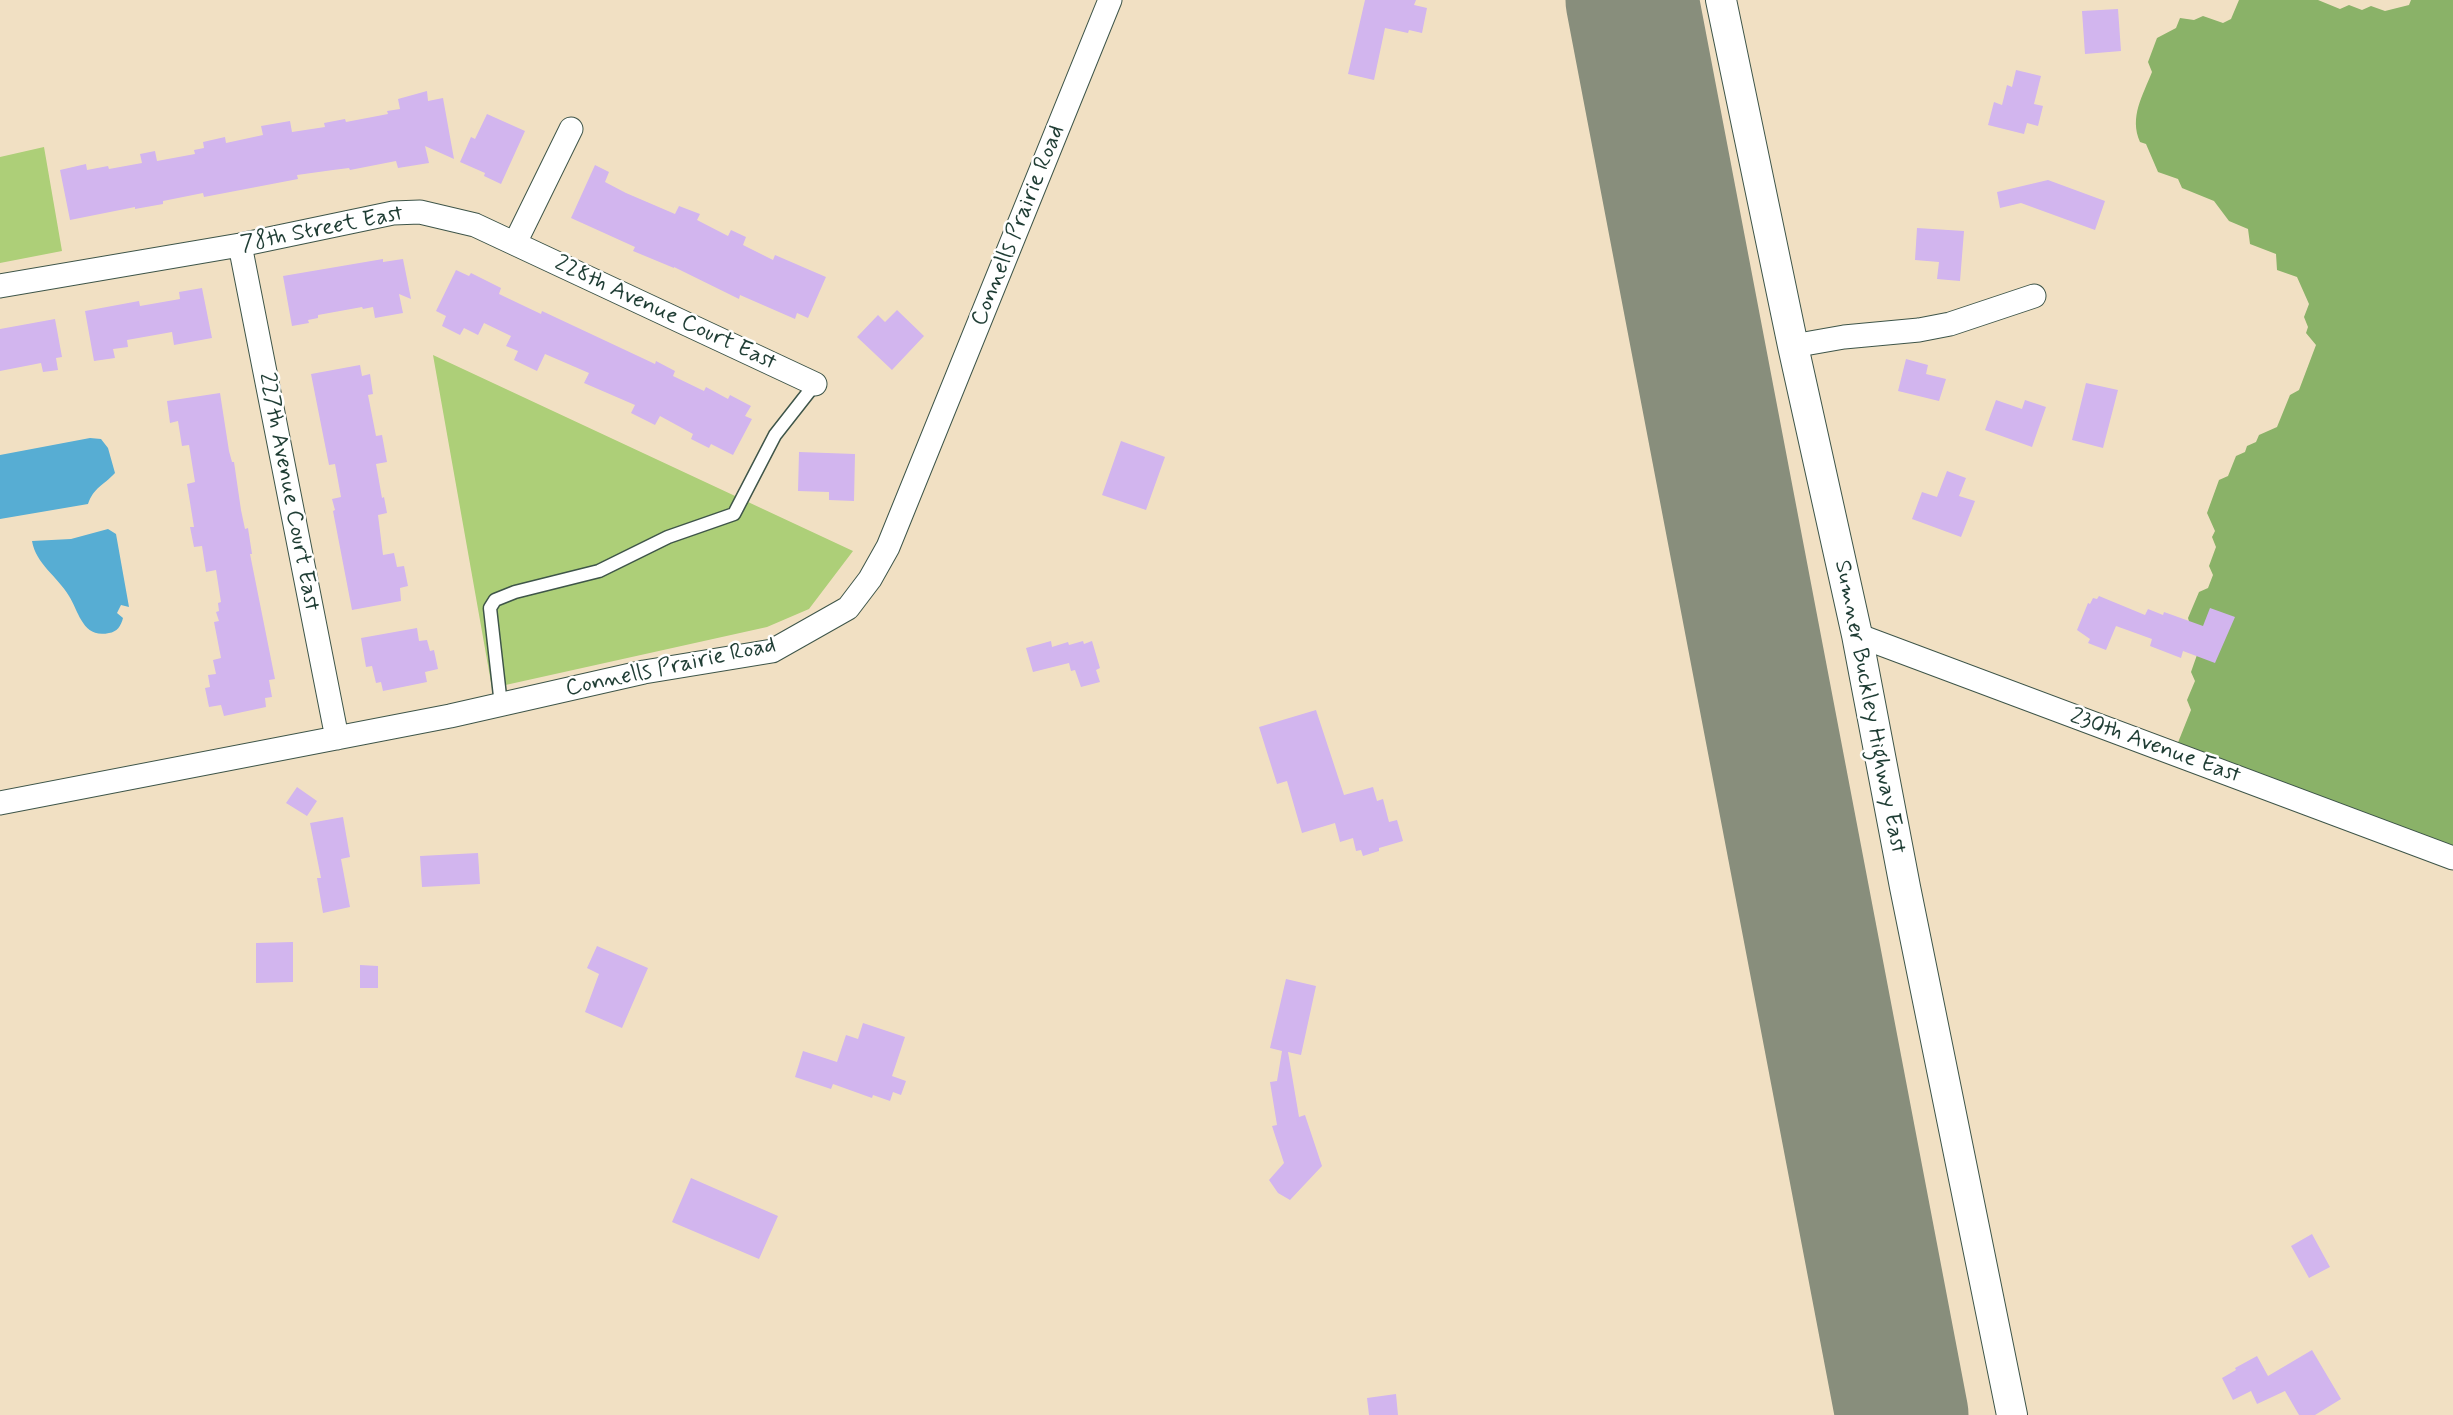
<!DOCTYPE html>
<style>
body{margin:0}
canvas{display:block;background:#f1e0c3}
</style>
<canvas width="2453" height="1415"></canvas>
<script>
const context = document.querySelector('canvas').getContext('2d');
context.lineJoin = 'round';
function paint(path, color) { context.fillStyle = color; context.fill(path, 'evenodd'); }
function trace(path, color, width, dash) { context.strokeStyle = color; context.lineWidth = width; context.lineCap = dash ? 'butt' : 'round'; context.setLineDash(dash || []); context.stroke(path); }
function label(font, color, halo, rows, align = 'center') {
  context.font = font + ' Mynerve,sans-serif'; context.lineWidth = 5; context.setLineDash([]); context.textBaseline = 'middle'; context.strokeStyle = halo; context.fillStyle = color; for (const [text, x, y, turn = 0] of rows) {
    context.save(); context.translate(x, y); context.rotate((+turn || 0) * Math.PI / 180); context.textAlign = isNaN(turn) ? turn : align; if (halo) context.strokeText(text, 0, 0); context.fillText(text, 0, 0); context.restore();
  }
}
paint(new Path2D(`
 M44 147 62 251 0 263V157Z
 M433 355 853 551 809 609 767 627 492 688Z`), '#adcf78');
paint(new Path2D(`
 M2239 0H2318L2340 9 2349 5 2362 10 2371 6 2385 11 2409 5 2411 0H2453V848L2173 755 2191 710 2187 700 2195 681 2191 672 2198 652 2188 618 2199 592 2208 588 2213 575 2209 566 2216 547 2212 537 2215 531 2207 513 2219 480 2228 476 2236 456 2245 452 2247 446 2256 442 2259 435 2277 427 2290 395 2299 390 2316 345 2306 333 2308 327 2304 317 2309 304 2297 277 2277 270 2276 254 2250 244 2248 229 2229 221 2214 201 2182 188 2178 179 2158 172 2146 144 2140 142C2129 117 2143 95 2152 72L2148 62 2157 38 2176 28 2180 18 2194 20 2203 16 2223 23 2231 19Z`), '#8ab268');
paint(new Path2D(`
 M90 438 101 439 108 448 115 473C103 486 94 487 88 504L0 519V455Z
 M108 529 116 534 129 607 121 605 117 613 123 618C121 626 117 632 109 633 83 639 79 612 69 596 57 576 36 564 32 541L71 539Z`), '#57add3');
trace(new Path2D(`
 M1632 0 1902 1415`), '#888e7c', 133);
paint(new Path2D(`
 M1365 0H1416L1414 5 1427 8 1422 33 1409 30 1408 33 1385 28 1374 80 1348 74Z
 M2118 9 2121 51 2085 54 2082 11Z
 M2016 70 2041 76 2034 104 2043 106 2038 126 2027 123 2024 134 1988 125 1994 102 2002 105 2007 85 2012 87Z
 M427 91 428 101 443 98 454 159 425 146 429 163 398 168 396 161 350 170 349 168 333 170 297 175 298 179 204 197 203 193 163 201V204L135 209V207L70 220 60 170 86 164 87 170 108 166 109 169 142 163 140 154 155 151 157 161 195 154 194 150 204 148 203 142 225 137 226 143 263 135 261 126 290 121 292 132 325 127 324 123 345 119 346 122 388 114 387 111 400 109 398 99Z
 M487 114 525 131 501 184 484 176 485 173 460 162 471 137 475 139Z
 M595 165 609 172 605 182 626 193 675 214 679 206 700 214 697 220 728 236 731 230 746 237 743 245 773 260 775 255 826 277 808 318 797 313 795 319 740 295 739 299 674 267V268L633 251 635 247 571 218Z
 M2048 180 2105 201 2095 230 2021 203 2000 208 1997 192Z
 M1917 228 1964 231 1960 281 1937 279 1939 262 1915 260Z
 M383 259V262L403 259 411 299 399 294 403 313 375 318 373 307 363 309 362 307 318 315V318L308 320 309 323 292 326 283 276Z
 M456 270 469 276 471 273 501 288 499 294 541 314 542 311 655 364 656 361 675 371 673 376 704 391 706 387 728 399 730 395 751 406 745 416 752 419 733 455 711 444 709 448 691 439 693 434 660 416 655 425 631 413 635 405 584 383 589 373 545 354 537 371 514 360 518 351 506 346 511 336 484 323 478 335 464 328 460 335 442 326 446 316 436 311Z
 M202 288 212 338 174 345 172 332 127 340 128 347 113 349 115 358 94 361 85 311 139 301 140 306 180 299 179 292Z
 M897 310 924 336 892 370 857 337 878 315 885 322Z
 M55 319 62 357 56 358 58 370 43 372 41 363 0 371V329Z
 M1906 359 1928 365 1926 374 1946 379 1939 401 1898 391Z
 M360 365 362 376 370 374 373 394 368 395 376 436 382 435 387 462 376 464 382 498 384 497 387 513 378 515 383 555 394 553 397 567 404 566 408 586 400 588 401 601 352 610 333 511 335 510 332 499 341 497 335 464 329 465 311 374Z
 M2086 383 2118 390 2103 448 2072 440Z
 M220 393 229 451 232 462H234L241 510 245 529 248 528 252 554H250L275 679 269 680 272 697 265 698 266 707 224 716 221 705 209 707 205 688 210 687 208 675 216 674 213 660 221 658 214 622 219 621 216 612 219 611 218 603 221 602 216 570 206 572 202 546 194 547 190 527H194L187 484 195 482 189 445 182 446 178 421 170 423 167 401Z
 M1996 400 2022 409 2025 400 2046 407 2032 447 1985 430Z
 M1121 441 1165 457 1146 510 1102 495Z
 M799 452 855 454 854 501 829 500V492L798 491Z
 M1947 471 1966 478 1959 496 1975 501 1961 537 1912 519 1922 492 1937 497Z
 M2099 596 2145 615 2148 609 2163 615 2164 612 2203 626 2210 608 2235 617 2215 663 2183 651 2181 658 2150 646 2152 639 2116 626 2106 650 2088 643 2090 639 2077 630 2088 603 2090 604 2093 598 2097 599Z
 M417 628 419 641 427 640 430 651 434 650 438 669 425 672 427 682 383 691 381 682 376 683 372 666 366 667 361 638Z
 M1051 641 1052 647 1068 642 1069 645 1083 641 1084 644 1092 641 1100 668 1096 670 1100 682 1081 687 1075 670 1071 671 1069 663 1033 672 1026 648Z
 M1316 710 1344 795 1373 787 1377 801 1383 799 1389 822 1397 820 1403 841 1379 848V851L1363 856 1361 850 1356 851 1353 838 1340 842 1335 823 1302 833 1287 781 1277 784 1259 727Z
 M297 787 317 801 307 816 286 803Z
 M343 817 350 857 341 859 350 907 323 913 317 878H321L310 823Z
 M478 853 480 884 422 887 420 856Z
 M293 942V982L256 983V943Z
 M597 946 648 968 622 1028 585 1012 599 974 587 968Z
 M360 965 378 966V988H360Z
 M1286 979 1316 986 1301 1055 1288 1052 1299 1117 1305 1115 1322 1166 1290 1200 1278 1193 1269 1180 1284 1163 1272 1126 1277 1125 1270 1082 1277 1081 1282 1051 1270 1048Z
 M863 1023 905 1037 892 1076 906 1081 901 1095 893 1092 890 1101 873 1095 872 1098 833 1084 831 1089 795 1077 803 1051 837 1062 846 1035 858 1039Z
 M691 1178 778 1216 759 1259 672 1222Z
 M2312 1234 2330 1267 2309 1278 2291 1246Z
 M2312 1350 2341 1399 2315 1415H2299L2285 1391 2257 1404 2251 1391 2233 1400 2222 1378 2236 1370 2235 1368 2257 1356 2268 1376Z
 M1396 1394 1398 1415H1369L1367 1398Z`), '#d2b5ee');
const service = new Path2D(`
 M501 705 490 608 495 600 515 592 599 571 668 537 734 514 775 435 815 384`);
const minor = new Path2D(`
 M515 243 571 129
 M240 245 337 738
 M0 286 240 245 393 213 420 212 475 225 815 384
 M1793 346 1844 337 1919 330 1950 324 2034 296
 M1857 635 2453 858
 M0 803 450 716 644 672 772 651 848 608 870 579 888 547 1110 0`);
const tertiary = new Path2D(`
 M1721 0 1793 346 1857 635 1905 887 2012 1415`);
trace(service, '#3e5549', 15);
trace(minor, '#3e5549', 25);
trace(tertiary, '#3e5549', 32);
trace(service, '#fff', 12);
trace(minor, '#fff', 23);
trace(tertiary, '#fff', 30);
label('23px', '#1f3d34', '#fff', [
 ["Connells Prairie Road",1019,226,-68],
 ["78th Street East",322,230,-11],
 ["228th Avenue Court East",665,314,25],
 ["227th Avenue Court East",288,492,79],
 ["Connells Prairie Road",671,668,-12],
 ["Sumner Buckley Highway East",1869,707,79],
 ["230th Avenue East",2155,747,20]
]);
</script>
